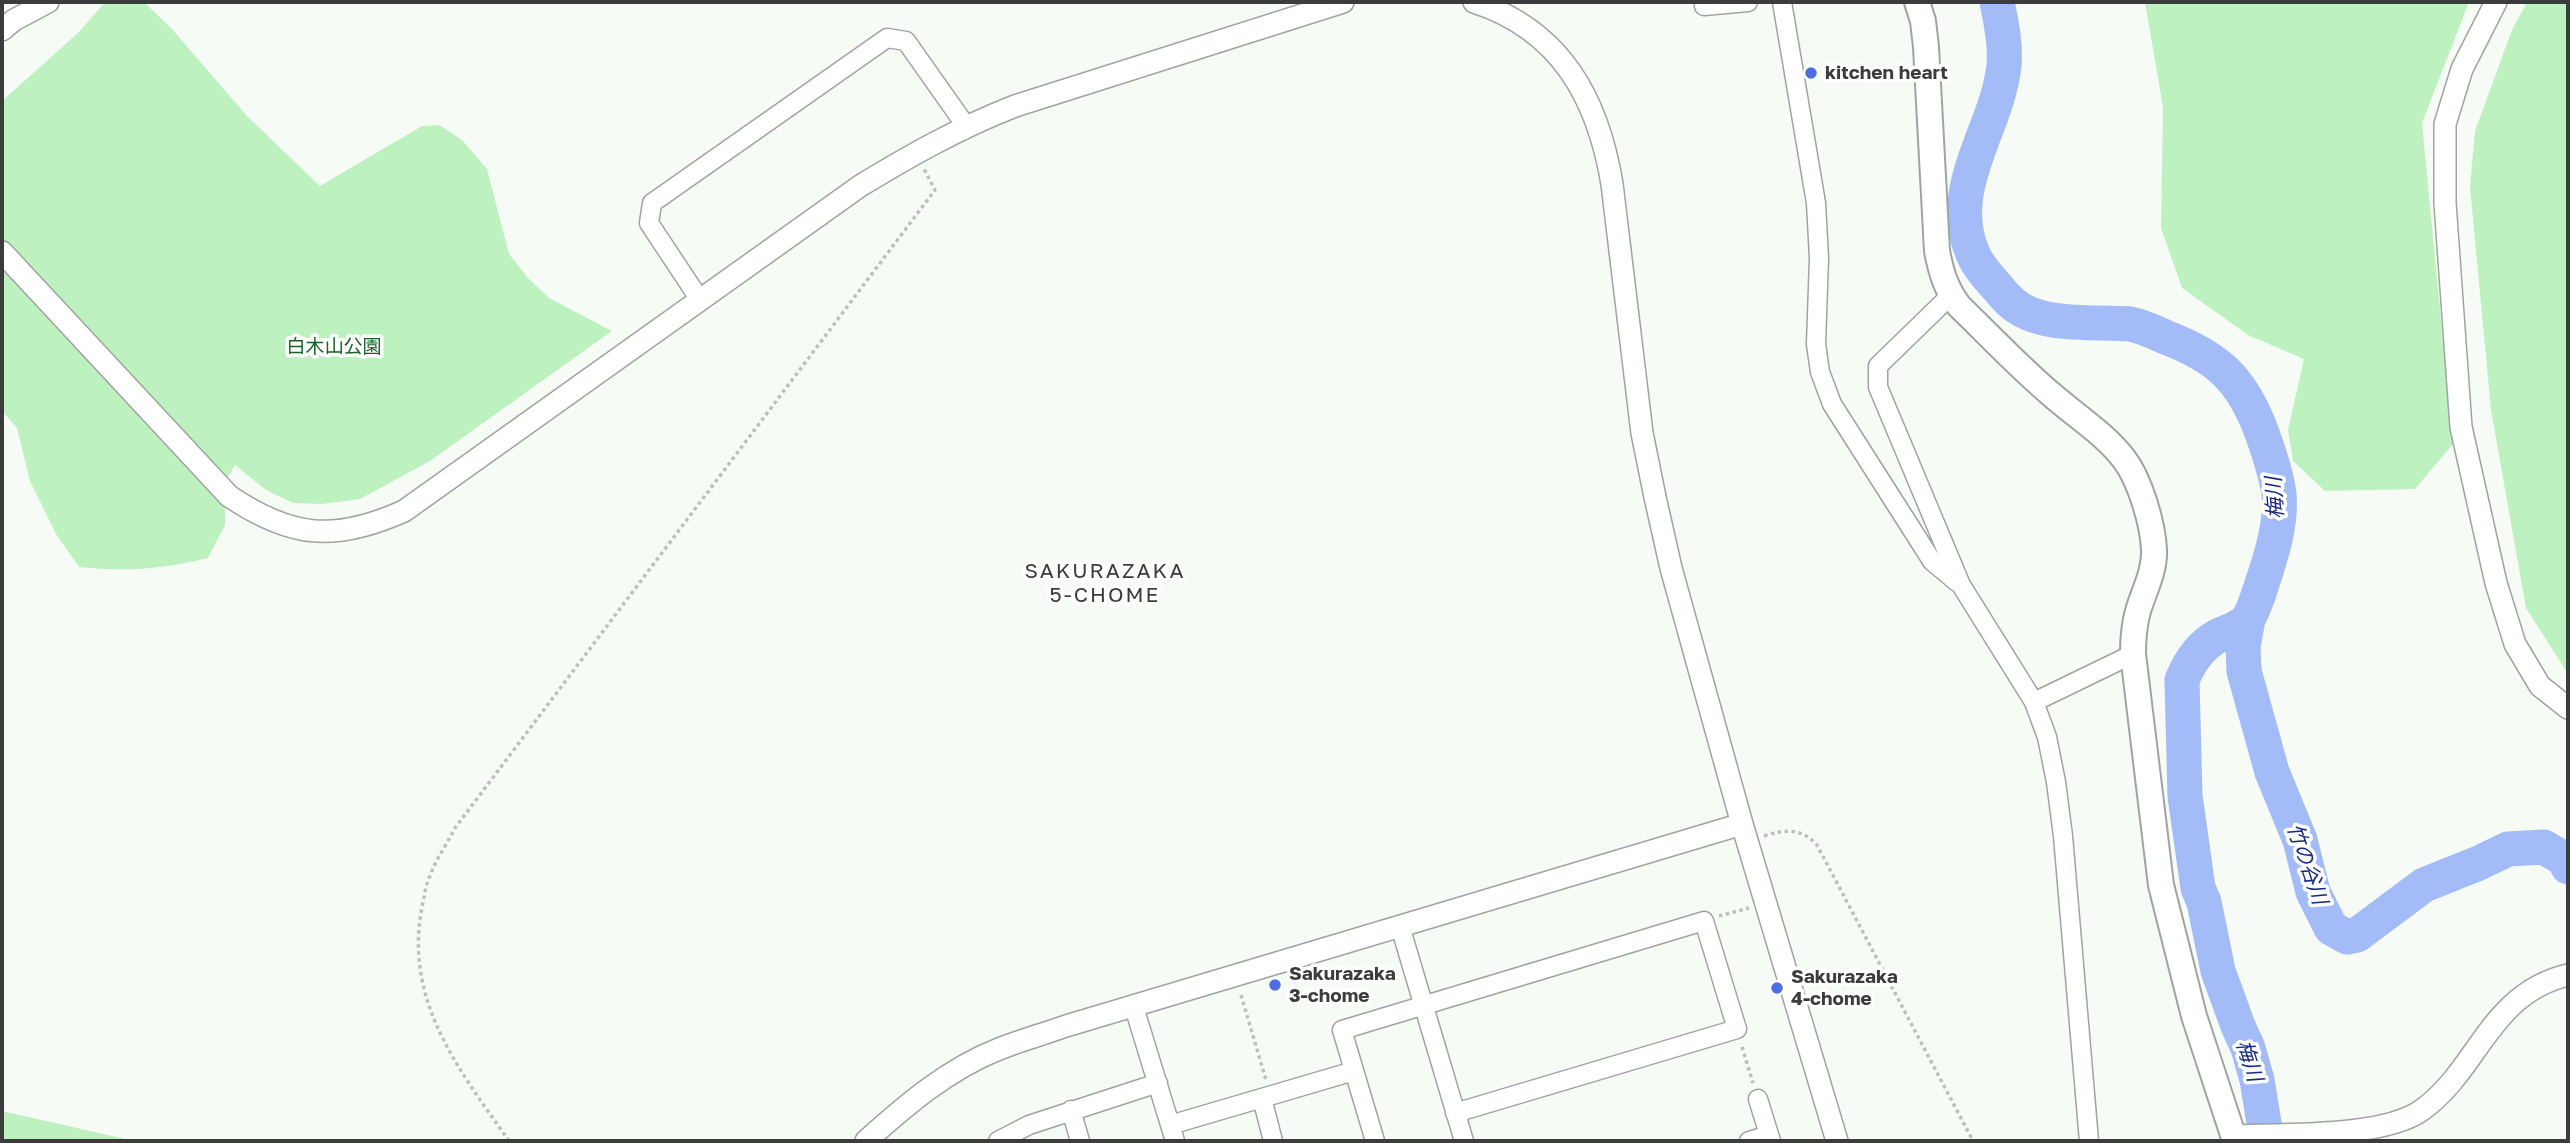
<!DOCTYPE html>
<meta charset="utf-8">
<style>
body{margin:0}
#map{position:relative;width:2570px;height:1143px;overflow:hidden;background:#f6fbf6;font-family:"Golos Text",sans-serif}
canvas{display:block}
.frame{position:absolute;inset:0;border:4px solid #3b3c3b;pointer-events:none}
</style>
<div id="map">
<canvas width="2570" height="1143"></canvas>
<div class="frame"></div>
</div>
<script>
const context = document.querySelector('canvas').getContext('2d');
context.lineJoin = 'round';
function paint(path, color) { context.fillStyle = color; context.fill(path, 'evenodd'); }
function trace(path, color, width, dash) { context.strokeStyle = color; context.lineWidth = width; context.lineCap = dash ? 'butt' : 'round'; context.setLineDash(dash || []); context.stroke(path); }
function label(font, color, halo, rows, align = 'center') {
  context.font = font + ' "Golos Text","Noto Sans JP",sans-serif'; context.lineWidth = 7; context.setLineDash([]); context.textBaseline = 'middle'; context.strokeStyle = halo; context.fillStyle = color; for (const [text, x, y, turn = 0] of rows) {
    context.save(); context.translate(x, y); context.rotate((+turn || 0) * Math.PI / 180); context.textAlign = isNaN(turn) ? turn : align; if (halo) context.strokeText(text, 0, 0); context.fillText(text, 0, 0); context.restore();
  }
}
paint(new Path2D(`
 M105 2 145 3 172 29 247 116 320 186 422 126 439 125 462 140 487 169 509 254 528 278 549 298 612 331 430 461 360 499 322 504 293 503 266 490 235 465 225 482V525L208 558C162 569 126 572 79 567L56 534 30 481 17 428 2 411V101L79 32Z
 M2145 2H2469L2422 123 2453 444 2415 489 2325 491 2293 461 2288 430 2304 359 2248 335 2182 288 2161 228 2163 107Z
 M2527 2H2568V674L2526 608 2491 410 2470 187 2475 131 2512 30Z
 M2 1111 134 1141H2Z`), '#bdf1c0');
trace(new Path2D(`
 M1997 2C2001 21 2006 45 2004 65 1998 128 1944 188 1973 254 1978 266 1989 278 1998 288 2002 293 2007 299 2012 303 2039 328 2096 321 2130 324 2142 326 2154 332 2165 337 2218 357 2242 379 2262 433 2269 453 2276 473 2279 494 2282 527 2269 562 2259 593 2256 601 2252 615 2246 621 2238 629 2228 631 2218 636 2201 645 2189 663 2182 680L2185 796 2198 888 2204 902 2218 971 2238 1026 2248 1048 2257 1080 2267 1141
 M2248 619 2243 646 2244 671 2272 772 2300 840 2313 892 2331 928 2347 937 2357 935 2424 885 2479 863 2508 849 2544 847 2564 859 2568 867`), '#a3bbf7', 35);
const minor = new Path2D(`
 M1782 2 1816 203 1819 258 1816 344 1820 372 1832 404 1932 561 1957 582
 M1704 6 1748 2
 M1951 295 1878 366V387L1961 585 2034 702 2047 737 2056 782 2063 836 2089 1141
 M700 300 649 223 652 203 887 38 906 41 966 126
 M2034 702 2133 654
 M1400 926 1464 1141
 M1134 1007 1175 1141
 M1262 1098 1273 1141
 M1758 1099 1771 1141
 M1071 1110 1080 1141
 M1170 1125 1354 1071
 M998 1141 1029 1125 1158 1083
 M1375 1141 1342 1030 1704 921 1737 1029 1455 1113
 M1749 1141 1769 1135`);
const tertiary = new Path2D(`
 M1474 2C1561 30 1598 99 1612 184L1642 433 1655 497 1671 568 1742 824 1837 1141
 M2496 2 2462 69 2445 124V203L2461 427 2496 583 2515 644 2540 686 2568 708
 M2 30 14 20 48 2
 M2 252 229 496C291 538 335 542 404 511L860 186C911 155 959 128 1015 106L1343 2
 M2234 1136C2283 1134 2383 1138 2422 1110 2479 1069 2489 994 2568 975
 M866 1141C906 1105 948 1069 999 1049 1021 1040 1044 1034 1066 1026L1742 824`);
const secondary = new Path2D(`
 M1917 2 1923 21 1926 47 1937 251C1941 272 1946 289 1959 306 1990 336 2019 367 2052 395 2076 416 2105 434 2124 459 2140 480 2153 524 2154 550 2155 571 2144 591 2138 611 2134 625 2133 639 2133 654L2161 885 2194 1016 2235 1141`);
trace(minor, '#a0a4a0', 21);
trace(tertiary, '#a0a4a0', 24);
trace(secondary, '#a0a4a0', 28);
trace(new Path2D(`
 M1764 836C1786 829 1801 828 1817 845L1973 1141
 M1719 916 1749 908
 M1241 995 1266 1080
 M1742 1047 1753 1083
 M509 1141C457 1067 402 998 423 902 425 893 426 884 430 876 436 859 447 844 455 828L935 190 924 169`), '#bcc0bc', 3.5, [3.5, 3.5]);
trace(minor, '#fff', 18);
trace(tertiary, '#fff', 21);
trace(secondary, '#fff', 24);
for (const [x, y, r, color] of [
 [1811,73,7,"#4d6fe3"],
 [1275,985,7,"#4d6fe3"],
 [1777,988,7,"#4d6fe3"]
]) { const dot = new Path2D(); dot.arc(x, y, r, 0, 2 * Math.PI); context.fillStyle = color; context.fill(dot); trace(dot, '#fff', 2.5); }
label('bold 19px', '#3b3c3b', '#fff', [
 ["kitchen heart",1825,73],
 ["Sakurazaka",1289,974],
 ["3-chome",1289,996],
 ["Sakurazaka",1791,977],
 ["4-chome",1791,999]
], 'left');
label('19px', '#196127', '#fff', [
 ["白木山公園",334,347]
]);
label('italic 21px', '#182a7e', '#fff', [
 ["梅川",2275,498,-94],
 ["竹の谷川",2307,864,71],
 ["梅川",2249,1061,72]
]);
context.letterSpacing = '2px';
label('21px', '#3b3c3b', '#fff', [
 ["SAKURAZAKA",1105,571],
 ["5-CHOME",1105,595]
]);
context.letterSpacing = '0px';
</script>
